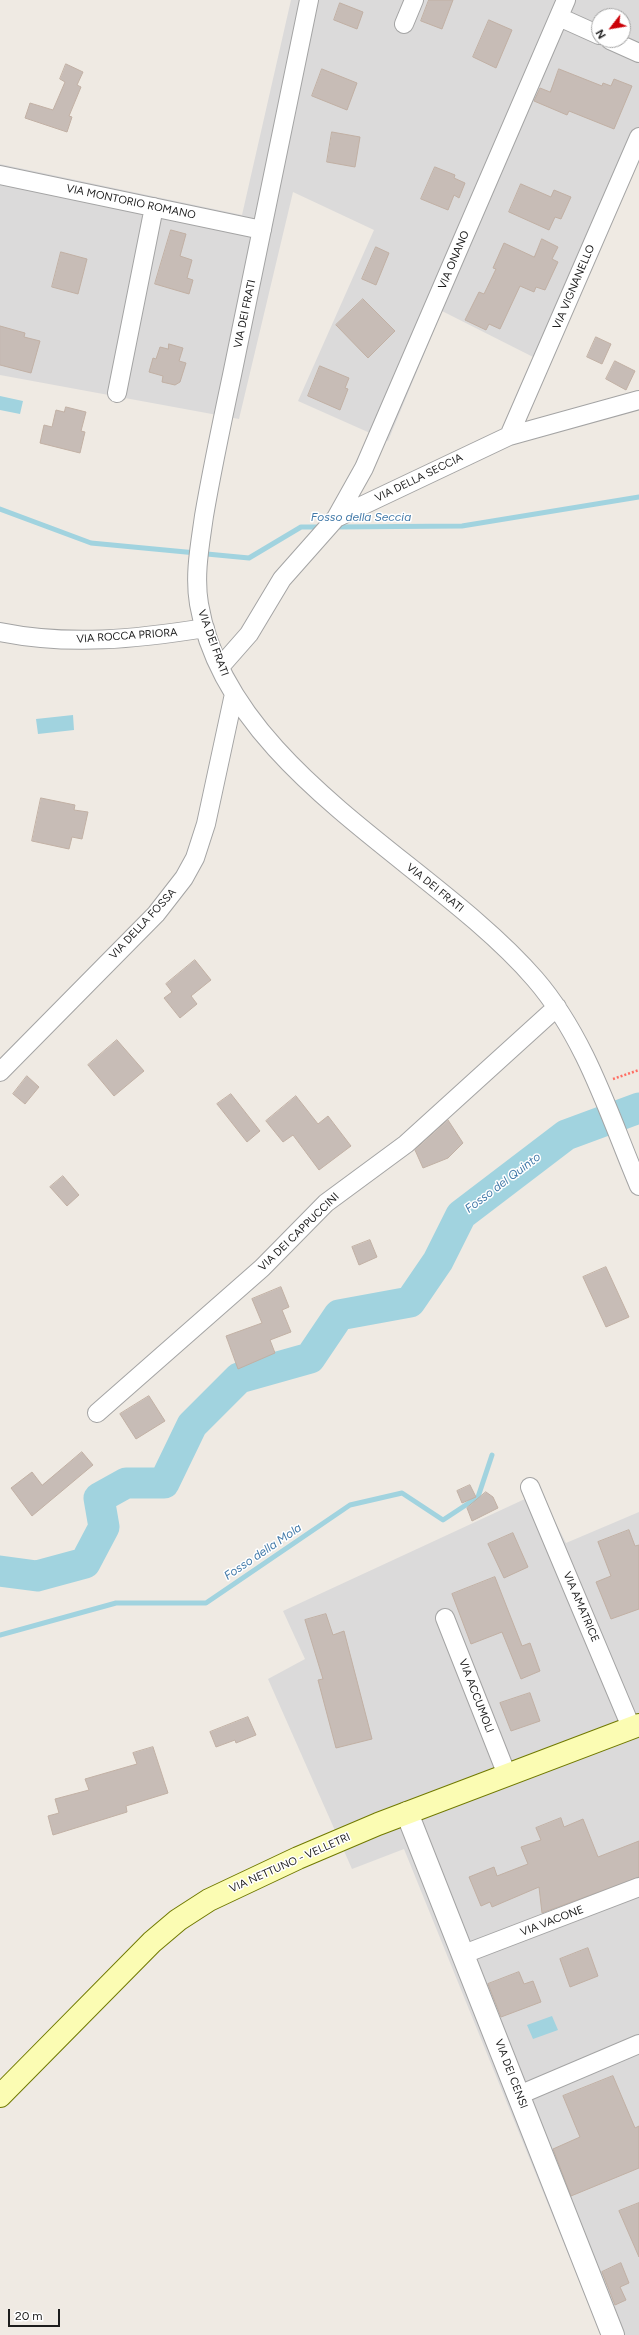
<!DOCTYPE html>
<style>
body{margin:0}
#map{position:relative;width:639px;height:2335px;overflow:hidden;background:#efeae3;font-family:Figtree,sans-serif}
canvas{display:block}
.north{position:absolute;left:591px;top:8px;width:40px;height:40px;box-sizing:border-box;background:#fff;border:1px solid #a5a5a5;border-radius:50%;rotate:239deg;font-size:11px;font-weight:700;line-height:16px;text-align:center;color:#1d1d1d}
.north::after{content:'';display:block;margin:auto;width:14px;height:18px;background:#cb0007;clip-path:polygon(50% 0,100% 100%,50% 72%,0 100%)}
.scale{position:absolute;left:8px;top:2309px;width:52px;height:18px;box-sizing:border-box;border:2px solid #1d1d1d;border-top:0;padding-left:5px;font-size:12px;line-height:14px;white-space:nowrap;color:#1d1d1d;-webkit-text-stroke:3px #fff;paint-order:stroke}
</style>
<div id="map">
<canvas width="639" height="2335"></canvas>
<div class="north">N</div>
<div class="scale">20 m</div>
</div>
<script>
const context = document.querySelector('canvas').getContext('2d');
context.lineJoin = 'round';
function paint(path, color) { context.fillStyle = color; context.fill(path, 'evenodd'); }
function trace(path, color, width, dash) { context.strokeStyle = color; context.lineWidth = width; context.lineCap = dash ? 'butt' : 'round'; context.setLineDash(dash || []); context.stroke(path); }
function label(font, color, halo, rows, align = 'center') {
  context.font = font + ' Figtree,sans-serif'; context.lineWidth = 3; context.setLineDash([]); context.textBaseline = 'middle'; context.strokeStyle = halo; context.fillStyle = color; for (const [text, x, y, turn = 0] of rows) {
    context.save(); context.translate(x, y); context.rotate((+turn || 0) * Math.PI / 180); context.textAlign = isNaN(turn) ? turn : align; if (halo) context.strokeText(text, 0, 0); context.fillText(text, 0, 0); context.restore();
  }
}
paint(new Path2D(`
 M291 0H639V154L547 364 442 311 388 441 298 401 374 230 293 192 239 419 0 375V164L242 215ZM599 16H623V40H599Z
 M540 1492 566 1543 639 1512V2335H601L404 1849 352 1869 268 1679 305 1659 283 1611Z`), '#dbdada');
paint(new Path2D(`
 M0 396 23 401 20 414 0 410Z
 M73 715 74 730 38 734 36 719Z
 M552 2016 558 2030 533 2039 527 2025Z`), '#a1d3df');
trace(new Path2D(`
 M0 509 91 543 249 558 301 527H321
 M333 527 462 526 639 497
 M0 1635 116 1603H206L350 1505 402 1493 443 1520 478 1497 492 1455`), '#a1d3df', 5);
trace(new Path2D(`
 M0 1571 37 1576 85 1563 104 1527 99 1498 126 1483H164L192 1425 239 1378 310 1358 339 1315 410 1302 438 1261 461 1215 566 1135 639 1108`), '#a1d3df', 31);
const building = new Path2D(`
 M429 0H453L442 29 421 21Z
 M340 3 363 12 357 29 334 20Z
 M489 20 512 30 496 68 473 57Z
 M66 64 83 72 77 85 81 87 69 116 72 117 67 132 25 118 30 103 53 110 65 82 60 79Z
 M322 69 357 83 347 110 312 96Z
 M559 69 602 86 603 83 611 86 614 79 632 86 614 129 569 111 567 115 534 101 540 88 550 92Z
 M332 132 360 137 355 167 327 162Z
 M435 167 455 175 454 178 465 183 459 198 454 195 448 210 421 199Z
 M521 184 551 197 554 190 571 197 561 219 555 217 549 230 509 212Z
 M171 230 186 234 180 256 192 260 187 278 193 280 189 294 155 284Z
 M542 239 558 247 552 259 558 262 545 290 536 287 534 292 520 286 500 329 489 324 486 330 465 320 479 292 484 294 496 269 493 268 504 243 534 257Z
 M376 247 389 253 376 285 362 279Z
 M61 252 87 259 78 294 52 287Z
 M363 299 395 331 368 358 336 325Z
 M0 326 25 333 24 337 40 341 31 373 0 365Z
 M596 337 611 344 602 364 587 357Z
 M169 344 183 348 179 361 186 363 180 382 175 385 162 382 163 376 149 372 153 358 156 359 160 347 168 349Z
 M615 361 635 371 626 390 606 379Z
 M320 366 349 378 345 388 348 389 340 410 308 396Z
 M66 407 86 412 81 431 85 432 80 453 40 443 44 425 52 427 56 410 64 412Z
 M41 798 75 805 74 810 88 812 82 839 72 837 69 849 32 841Z
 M195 960 211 980 191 996 197 1004 180 1018 164 998 172 992 166 984Z
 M117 1040 144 1071 114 1096 88 1065Z
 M27 1076 39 1087 25 1104 13 1094Z
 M231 1094 260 1131 247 1142 217 1104Z
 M296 1096 318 1124 328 1116 351 1146 319 1170 293 1135 283 1142 266 1121Z
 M448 1120 463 1143 448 1158 423 1168 415 1150Z
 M63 1176 79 1195 67 1206 50 1187Z
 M370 1240 377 1257 359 1265 352 1247Z
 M606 1267 629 1317 606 1327 583 1277Z
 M281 1287 289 1307 282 1310 291 1332 270 1340 275 1353 238 1369 226 1336 262 1323 252 1299Z
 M149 1396 165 1421 136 1439 120 1414Z
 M82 1452 93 1465 32 1516 11 1488 32 1472 42 1485Z
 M470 1485 476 1497 462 1503 457 1491Z
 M486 1492 493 1497 498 1508 472 1521 467 1508Z
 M629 1530 635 1546 639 1545V1609L611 1619 596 1582 611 1576 598 1542Z
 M513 1533 528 1567 504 1578 488 1544Z
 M495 1577 522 1646 530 1643 540 1671 521 1679 502 1632 471 1644 452 1594Z
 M326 1614 333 1635 344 1631 372 1739 336 1748 318 1680 323 1679 305 1620Z
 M530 1693 540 1721 511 1731 500 1703Z
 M248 1717 256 1735 236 1743 235 1740 216 1747 210 1732Z
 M153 1747 168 1793 126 1806 127 1812 53 1835 48 1816 59 1813 55 1799 89 1790 85 1779 137 1764 133 1753Z
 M561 1818 564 1827 583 1819 598 1857 639 1841V1877L542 1913 539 1887 492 1907 490 1902 481 1906 469 1877 494 1867 497 1876 528 1864 521 1847 541 1840 536 1828Z
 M588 1948 598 1976 570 1987 560 1959Z
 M519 1972 524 1984 533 1981 541 2002 501 2017 488 1984Z
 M613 2076 635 2128 639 2126V2168L571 2196 553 2149 580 2137 563 2096Z
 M639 2203V2257L619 2211Z
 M621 2263 629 2283 620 2287 626 2300 615 2305 602 2272Z`);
paint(building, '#c7bcb6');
trace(building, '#c1b0a4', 1);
const minor = new Path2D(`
 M309 0C284 125 258 250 232 375 222 422 212 469 204 516 200 545 194 575 199 604 227 770 434 862 535 979 586 1038 609 1115 639 1186
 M559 17 599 35
 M404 24 414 0
 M610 40 639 53
 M0 175 262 230
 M117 393 154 207
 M509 436 639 137
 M336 518 364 468 566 0
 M0 632C69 646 137 639 205 628
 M220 667 249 634 282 579 336 518 509 436 639 400
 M0 1072 156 914 184 878 195 858 206 824 234 694
 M97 1413 262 1268 326 1203 406 1144 557 1007
 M530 1487 631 1727
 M445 1618 507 1775
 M464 1954 639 1887
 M519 2095 639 2044`);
const tertiary = new Path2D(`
 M407 1813 613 2335`);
const secondary = new Path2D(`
 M0 2096 152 1942 178 1920 209 1900 298 1858 378 1824 639 1725`);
trace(minor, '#a4a4a4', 20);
trace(tertiary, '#a4a4a4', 24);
trace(secondary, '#707900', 24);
trace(new Path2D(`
 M613 1079 639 1070`), '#ff6e64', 2.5, [2, 2]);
trace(minor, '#fff', 18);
trace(tertiary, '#fff', 22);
trace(secondary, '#fbfcb3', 22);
label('11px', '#1d1d1d', '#fff', [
 ["VIA MONTORIO ROMANO",131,202,12],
 ["VIA ONANO",454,260,-67],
 ["VIA VIGNANELLO",574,287,-67],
 ["VIA DEI FRATI",245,314,-78],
 ["VIA DELLA SECCIA",419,478,-26],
 ["VIA ROCCA PRIORA",127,636,-4],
 ["VIA DEI FRATI",213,643,70],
 ["VIA DEI FRATI",435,888,39],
 ["VIA DELLA FOSSA",143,924,-47],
 ["VIA DEI CAPPUCCINI",299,1232,-44],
 ["VIA AMATRICE",581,1607,67],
 ["VIA ACCUMOLI",476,1696,69],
 ["VIA NETTUNO - VELLETRI",290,1863,-24],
 ["VIA VACONE",552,1921,-21],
 ["VIA DEI CENSI",511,2074,69]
]);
label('italic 12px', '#437aa9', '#fff', [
 ["Fosso della Seccia",361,517],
 ["Fosso del Quinto",503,1183,-37],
 ["Fosso della Mola",263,1552,-34]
]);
</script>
